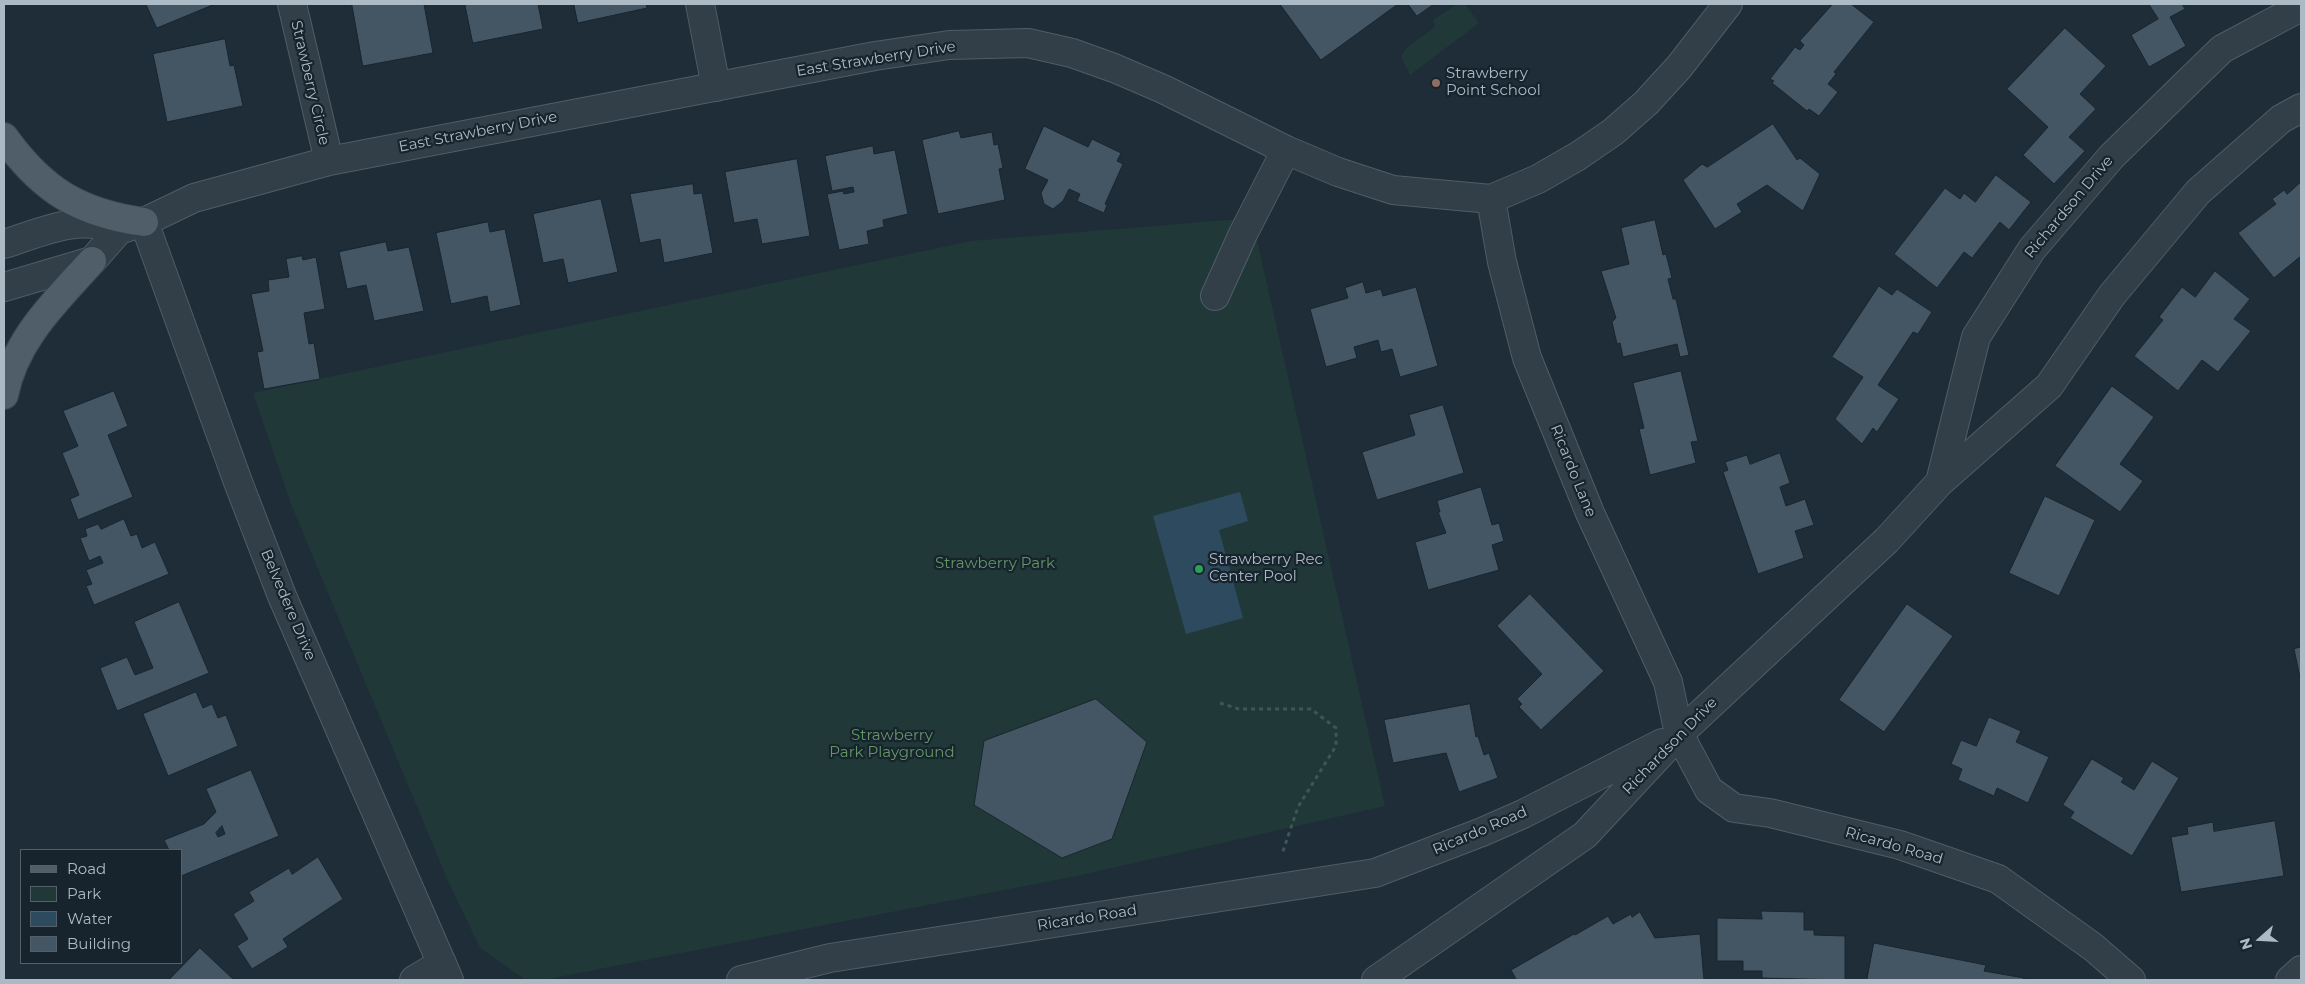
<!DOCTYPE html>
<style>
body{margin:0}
#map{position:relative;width:2305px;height:984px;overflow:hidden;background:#1e2d38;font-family:Montserrat,sans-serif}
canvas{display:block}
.frame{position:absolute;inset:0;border:5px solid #acbac6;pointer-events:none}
.legend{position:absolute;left:20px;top:849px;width:162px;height:115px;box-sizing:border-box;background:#17242d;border:1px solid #53606a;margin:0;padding:6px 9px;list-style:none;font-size:15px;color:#acbac6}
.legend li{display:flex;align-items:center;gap:10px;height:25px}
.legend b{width:25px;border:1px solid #53606a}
.north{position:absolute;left:2235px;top:914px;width:50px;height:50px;-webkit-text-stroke:4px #17242d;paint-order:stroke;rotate:251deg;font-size:14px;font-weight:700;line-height:20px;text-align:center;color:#acbac6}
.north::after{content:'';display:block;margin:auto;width:18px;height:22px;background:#acbac6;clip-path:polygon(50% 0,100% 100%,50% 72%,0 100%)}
</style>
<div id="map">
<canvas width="2305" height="984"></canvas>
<div class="frame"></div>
<ul class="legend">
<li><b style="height:6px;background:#4f5e69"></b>Road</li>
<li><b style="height:14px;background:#203938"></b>Park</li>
<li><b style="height:14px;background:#2e4a5f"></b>Water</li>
<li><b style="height:14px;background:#445563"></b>Building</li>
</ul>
<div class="north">N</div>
</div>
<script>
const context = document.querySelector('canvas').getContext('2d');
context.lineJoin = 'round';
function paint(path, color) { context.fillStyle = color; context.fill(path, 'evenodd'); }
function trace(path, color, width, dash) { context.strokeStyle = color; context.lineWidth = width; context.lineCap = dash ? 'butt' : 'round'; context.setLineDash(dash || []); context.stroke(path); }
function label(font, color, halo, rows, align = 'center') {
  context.font = font + ' Montserrat,sans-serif'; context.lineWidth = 4.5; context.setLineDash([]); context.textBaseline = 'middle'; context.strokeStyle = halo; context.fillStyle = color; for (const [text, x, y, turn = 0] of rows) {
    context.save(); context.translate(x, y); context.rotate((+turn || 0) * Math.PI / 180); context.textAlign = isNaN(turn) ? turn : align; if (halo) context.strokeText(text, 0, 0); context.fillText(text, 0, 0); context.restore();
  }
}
paint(new Path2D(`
 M1457 4H1465L1479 23 1410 75 1401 57 1406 48 1435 27 1433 20Z
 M1252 218 1385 806 1081 875 543 980H526L480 948 448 881 291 504 253 393 971 241Z`), '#203938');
paint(new Path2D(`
 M1240 492 1248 521 1219 530 1243 618 1186 634 1153 516Z`), '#2e4a5f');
const building = new Path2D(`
 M146 4H215L157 28Z
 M352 4H424L433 53 363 66Z
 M465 4H538L543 29 473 43Z
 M574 4H646L647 8 578 23Z
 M1280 4H1398L1321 60Z
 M1408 4H1434L1417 16Z
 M1833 4H1851L1874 22 1834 72 1836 74 1828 84 1838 92 1819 116 1809 109 1807 111 1772 83 1774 81 1770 79 1795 47 1800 50 1804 45 1800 41Z
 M2149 4H2182L2185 9 2170 17 2186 46 2149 67 2131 35 2158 19Z
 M2065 28 2106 66 2080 94 2096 109 2069 137 2085 151 2054 184 2023 155 2048 127 2007 89Z
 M225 39 230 66 234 65 243 106 167 122 153 54Z
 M1773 124 1797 160 1800 158 1820 174 1803 211 1767 185 1737 204 1742 212 1715 229 1683 180 1702 164 1707 167Z
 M1044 126 1088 147 1092 139 1121 153 1117 161 1123 164 1105 204 1107 205 1104 213 1077 201 1080 194 1069 189 1063 201 1053 209 1044 204 1041 193 1048 180 1025 169Z
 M959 131 961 138 992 132 994 145 998 144 1003 168 999 169 1005 200 938 214 922 140Z
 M873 146 874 154 895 150 908 214 883 220 884 227 867 231 869 244 839 250 827 194 843 191 844 194 854 192 853 187 832 191 825 156Z
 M797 159 810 236 762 244 757 219 734 223 725 172Z
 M1996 175 2031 202 2009 230 2000 222 1972 258 1964 252 1937 288 1894 254 1945 188 1960 199 1964 193 1975 202Z
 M2301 182V256L2274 278 2238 233 2276 204 2272 199 2284 190 2287 194Z
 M693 184 694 194 702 193 713 253 664 263 660 239 640 243 630 194Z
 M601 199 618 272 568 283 563 259 543 263 533 214Z
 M1655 220 1663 255 1666 254 1672 278 1668 279 1673 299H1676L1689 355 1680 357 1677 344 1623 357 1620 343 1617 344 1612 322 1616 318 1601 271 1629 264 1621 228Z
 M488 222 490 232 505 229 521 305 490 312 487 296 451 304 436 233Z
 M386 242 388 251 409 247 424 311 374 321 366 285 347 289 339 252Z
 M302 256 303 260 316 257 325 309 304 313 309 344 314 343 320 379 264 389 257 352 263 351 251 294 269 291 268 280 289 277 286 259Z
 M2215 271 2250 299 2234 319 2251 331 2218 372 2202 360 2178 391 2134 356 2163 320 2159 317 2182 287 2195 297Z
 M1363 282 1366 293 1381 289 1383 296 1416 287 1438 366 1400 377 1392 349 1381 352 1378 340 1354 347 1357 358 1326 367 1310 309 1348 298 1345 288Z
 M1879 286 1892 295 1897 289 1932 312 1918 334 1913 332 1878 385 1899 399 1877 432 1873 428 1862 444 1835 419 1863 377 1832 357Z
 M1681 371 1698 441 1691 442 1696 463 1650 475 1639 429 1644 428 1633 383Z
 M2112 386 2154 417 2120 464 2143 481 2120 512 2055 466Z
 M114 391 128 426 108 435 133 497 78 520 70 499 79 495 62 453 78 446 63 411Z
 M1443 405 1464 473 1377 500 1362 452 1415 435 1409 415Z
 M1780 453 1790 483 1780 487 1786 506 1805 499 1814 525 1795 531 1804 558 1758 574 1723 472 1728 470 1725 462 1747 455 1750 464Z
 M1481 487 1492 525 1499 523 1504 541 1492 545 1499 570 1428 590 1415 542 1446 533 1438 512H1440L1437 501Z
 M2045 496 2095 520 2059 596 2009 573Z
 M124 519 131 536 137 534 142 548 155 542 169 574 94 605 86 586 92 584 86 570 103 563 100 556 89 561 80 538 87 536 85 529 98 524 101 529Z
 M1530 594 1604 671 1541 730 1519 707 1522 704 1517 699 1542 674 1497 626Z
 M179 602 209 673 117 711 100 668 127 657 135 675 153 668 134 622Z
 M1907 604 1953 636 1884 732 1839 700Z
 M2301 647V682L2294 649Z
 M196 692 203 708 212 704 218 718 226 715 238 746 168 776 143 714Z
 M1096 699 1147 742 1112 839 1062 858 974 805 984 741Z
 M1470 704 1476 737 1478 736 1484 755 1489 753 1498 778 1459 792 1446 753 1393 763 1384 720Z
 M1989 717 2021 731 2016 742 2049 757 2028 803 1997 788 1994 796 1958 780 1962 769 1951 764 1961 740 1976 746Z
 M2092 759 2124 778 2121 782 2134 790 2152 761 2179 778 2132 856 2070 818 2074 812 2063 805Z
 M251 770 279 836 181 876V850H169L164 840 204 824 216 812 206 789ZM222 826 225 834 218 837 216 833Z
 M2275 821 2284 876 2181 892 2171 837 2188 834 2187 827 2213 822 2214 831Z
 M318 857 343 899 283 939 288 947 252 969 237 946 248 939 233 914 254 901 249 892 289 868 292 874Z
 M1761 911 1804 912V930H1814V935L1845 936V980L1762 978V971H1743V961H1717V918L1762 919Z
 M1640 912 1655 938 1700 934 1704 980H1514L1516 979 1511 970 1574 934 1575 935 1608 916 1613 924 1631 914 1632 917Z
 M1874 943 1986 965 1984 971 2024 978 2023 980H1867Z
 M200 948 234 980H169Z`);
paint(building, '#445563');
trace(building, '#19262f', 1);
const minor = new Path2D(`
 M292 4 329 161
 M700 4 716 87
 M1491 199 1502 262 1527 358 1590 513 1668 682 1679 734 1709 790 1734 808 1770 813 1900 845 1998 879 2093 947 2131 980
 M144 222 238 482 282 596 449 980
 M4 244C45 231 77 214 119 230
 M4 287 92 261 119 230 144 222 194 198 329 161 875 56 949 45 1028 43 1072 53 1114 68 1163 89 1286 150 1338 172 1393 190 1491 199 1538 179 1578 156 1613 132 1646 103 1679 67 1728 4
 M1215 296 1243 234 1286 150
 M1940 482 1976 337 2032 249 2112 156 2222 49 2301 7
 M414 980 442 963
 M741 980 830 958 1375 873 1482 832 1523 814 1662 743
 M1376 980 1585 835 1679 734 1887 540 1940 482 2049 386 2112 295 2198 192 2281 119 2301 108
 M2290 980 2301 970`);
const major = new Path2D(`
 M4 137C42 190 79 213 144 222
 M4 395C15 339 56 301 92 261`);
trace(minor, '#4f5d67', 30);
trace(major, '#3b4852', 30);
trace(new Path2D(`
 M1220 703 1239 709H1311L1336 728V746L1298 807 1282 854`), '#3e5655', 3, [4, 4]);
trace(minor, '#323f49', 28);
trace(major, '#4f5e69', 28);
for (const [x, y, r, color] of [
 [1436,83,5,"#8d6e63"],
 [1199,569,5,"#2e9e5b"]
]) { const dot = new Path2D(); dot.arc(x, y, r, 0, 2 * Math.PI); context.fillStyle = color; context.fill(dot); trace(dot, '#17242d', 2); }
label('15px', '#acbac6', '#17242d', [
 ["East Strawberry Drive",876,59,-9],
 ["Strawberry Circle",310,83,77],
 ["East Strawberry Drive",478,132,-11],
 ["Richardson Drive",2069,207,-50],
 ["Ricardo Lane",1573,471,68],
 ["Belvedere Drive",288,605,67],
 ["Richardson Drive",1670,746,-46],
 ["Ricardo Road",1480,831,-23],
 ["Ricardo Road",1894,846,16],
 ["Ricardo Road",1087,918,-9]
]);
label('15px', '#acbac6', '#17242d', [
 ["Strawberry",1446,74],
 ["Point School",1446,91],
 ["Strawberry Rec",1209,560],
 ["Center Pool",1209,577]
], 'left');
label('15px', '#629766', '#17242d', [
 ["Strawberry Park",995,564],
 ["Strawberry",892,736],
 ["Park Playground",892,753]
]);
</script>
